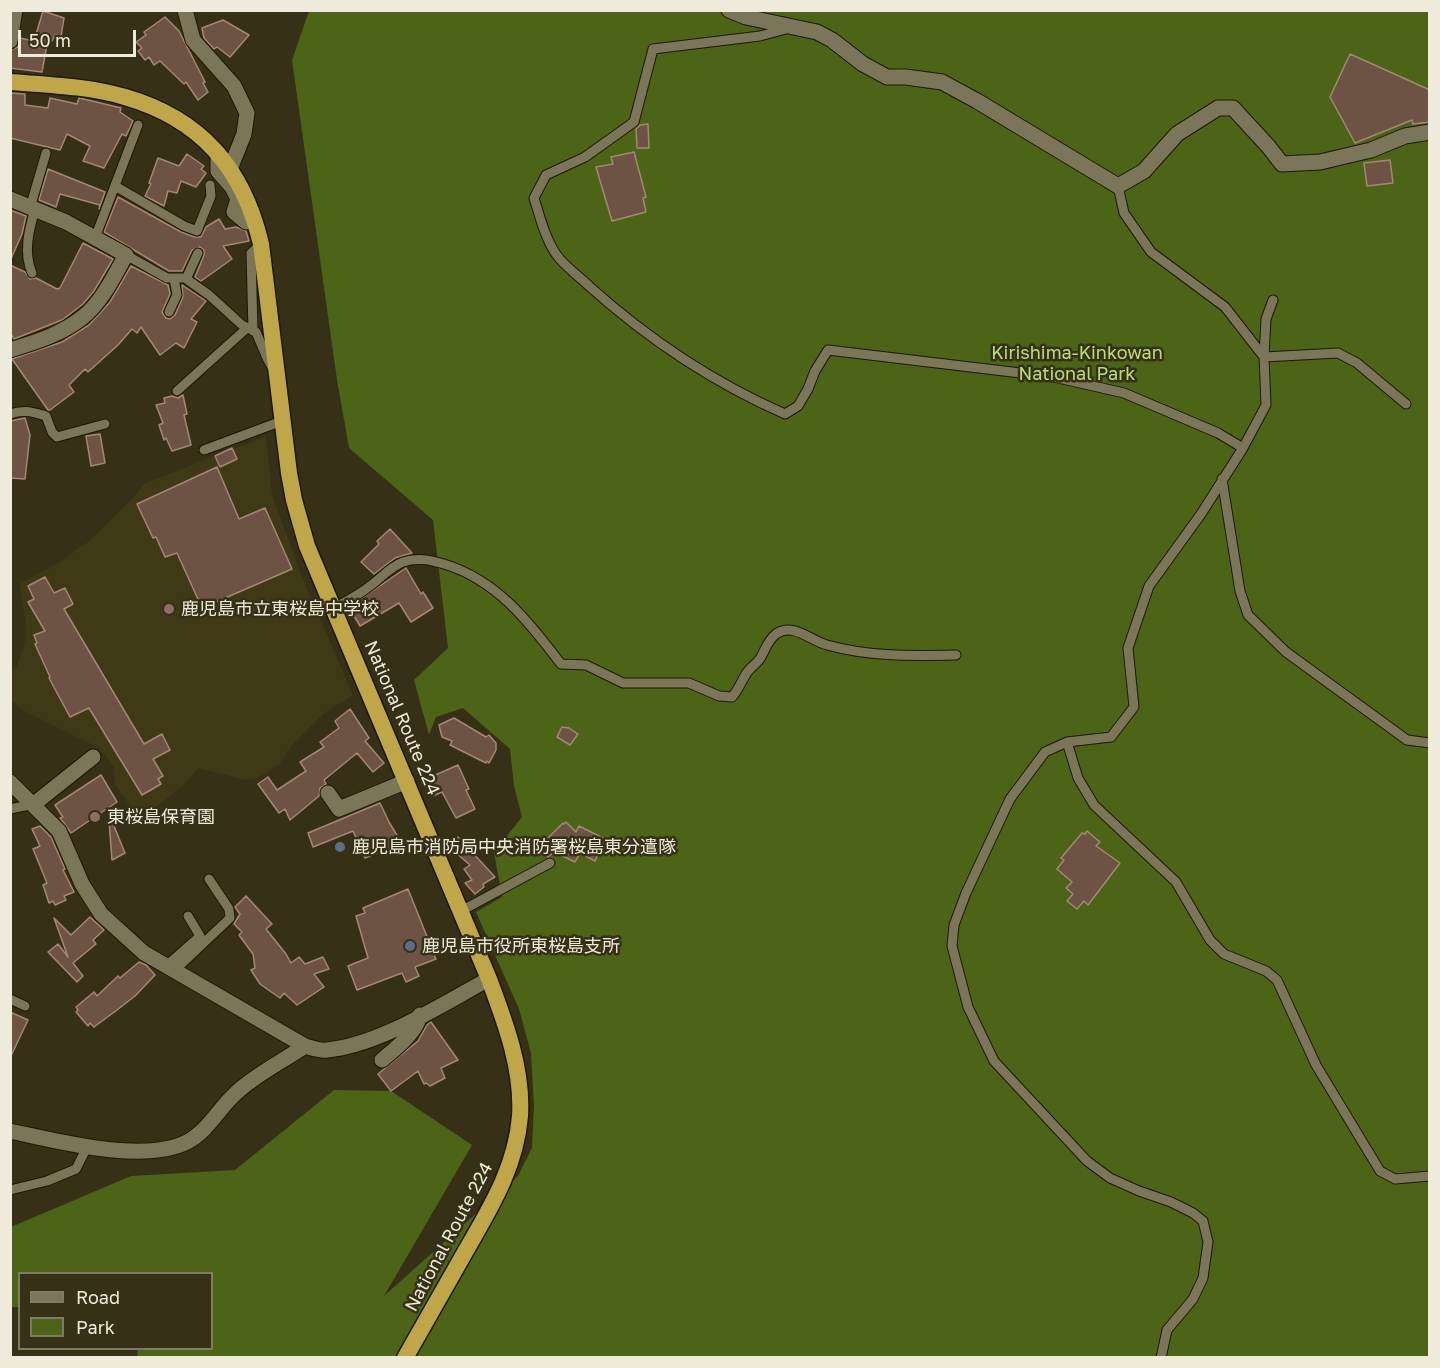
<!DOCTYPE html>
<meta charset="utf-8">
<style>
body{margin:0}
#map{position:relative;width:1440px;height:1368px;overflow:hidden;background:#363016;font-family:"Golos Text",sans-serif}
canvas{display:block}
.frame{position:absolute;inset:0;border:12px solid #eeebdb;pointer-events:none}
.legend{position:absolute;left:18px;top:1272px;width:195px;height:78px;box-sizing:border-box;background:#363016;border:2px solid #807b65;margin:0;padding:8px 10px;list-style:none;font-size:18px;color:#eeebdb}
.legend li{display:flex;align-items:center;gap:12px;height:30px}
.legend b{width:30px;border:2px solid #807b65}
.scale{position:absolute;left:18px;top:30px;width:118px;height:27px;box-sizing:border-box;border:3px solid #eeebdb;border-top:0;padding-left:8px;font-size:18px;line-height:21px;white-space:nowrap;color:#eeebdb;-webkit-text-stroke:4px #363016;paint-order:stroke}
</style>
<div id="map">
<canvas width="1440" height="1368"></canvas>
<div class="frame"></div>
<ul class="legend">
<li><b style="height:8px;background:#7b7559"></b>Road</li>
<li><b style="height:16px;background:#4c6415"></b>Park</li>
</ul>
<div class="scale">50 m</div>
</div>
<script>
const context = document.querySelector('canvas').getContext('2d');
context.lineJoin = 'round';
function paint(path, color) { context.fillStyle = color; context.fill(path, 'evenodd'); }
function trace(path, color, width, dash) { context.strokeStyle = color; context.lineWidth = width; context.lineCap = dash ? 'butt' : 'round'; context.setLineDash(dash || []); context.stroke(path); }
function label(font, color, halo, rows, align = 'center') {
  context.font = font + ' "Golos Text","Noto Sans JP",sans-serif'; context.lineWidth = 5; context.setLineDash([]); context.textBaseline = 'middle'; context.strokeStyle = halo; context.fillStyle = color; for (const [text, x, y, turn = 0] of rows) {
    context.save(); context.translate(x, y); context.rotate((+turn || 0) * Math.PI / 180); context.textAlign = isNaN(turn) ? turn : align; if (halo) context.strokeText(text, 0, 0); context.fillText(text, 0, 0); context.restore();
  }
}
paint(new Path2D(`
 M266 436 272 495 302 577 353 695 323 714 291 746 279 765 257 778 245 780 198 768 185 784 156 807 134 812 115 784 114 767 99 748 24 711 11 700 10 674 17 666 27 635 20 584 53 566 88 542 131 500 144 484Z`), '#403916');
paint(new Path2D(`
 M309 11H1429V1357L137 1358 138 1349 212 1348V1274H20L19 1307H11V1227L131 1176 235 1170 334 1090 391 1091 472 1145 384 1296 518 1176 532 1148 534 1106 531 1053 519 1009 476 912 502 897 494 852 522 817 514 786 510 749 463 708 436 717 429 735 414 680 448 648 433 520 349 448 337 380 292 60Z`), '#4c6415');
const building = new Path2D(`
 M43 11 64 18 61 37 55 35 52 41 48 39 42 72 10 68V50L18 47 20 38 34 41Z
 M165 17 179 31 205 82 203 83 208 92 198 100 186 82 184 84 160 61 154 65 149 57 145 60 138 51 142 48 136 42 146 35 144 32Z
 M223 20 249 35 230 57 217 47 214 49 204 38 202 28Z
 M1350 54 1430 90V122L1413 124 1412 120 1355 143 1330 97Z
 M10 93 25 94V105L48 108 50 98 77 104 79 98 88 100 121 108 120 112 133 121 126 136 122 134 104 168 83 161 90 146 67 134 60 150 10 138Z
 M648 124 649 148H637L636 129 640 125Z
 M634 152 646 197 643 198 646 212 612 221 596 167 613 164 611 157Z
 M187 154 204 166 201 169 206 173 196 187 181 181 177 193 168 191 164 206 145 196 151 184 149 183 158 158 179 166Z
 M1390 160 1393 183 1367 186 1364 163Z
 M48 169 105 192 99 209 100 205 60 194 56 207 39 200Z
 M118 197 181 232 195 237H201L206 227 219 219 225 229 236 227 246 231 249 241 223 246 232 259 201 281 195 277 204 255V250L200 247 192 250 182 271H169L104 232Z
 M10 210 26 216 22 234 10 261Z
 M83 243 113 259 94 291 83 304 62 320 14 339 10 332V265L25 272 30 279 36 278 57 289 60 288Z
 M131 266 168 285 170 294 162 312 166 318 170 319 175 315 183 297 182 285 206 301 191 319 197 322 184 348 176 343 160 355 141 327 137 333 132 329 118 345 88 372 85 369 69 385 74 392 50 410H48L12 359 62 342 89 325 110 302Z
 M183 395 187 414 184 415 191 445 172 451 166 438 164 440 159 425 163 423 156 405 165 403 164 398 172 396 178 398Z
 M25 418 30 435 25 479 10 478V421Z
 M100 434 105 463 91 466 86 436Z
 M232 448 237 459 220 467 215 456Z
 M217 467 239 519 265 508 292 569 202 608 177 553 165 557 156 537 153 538 137 504Z
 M390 529 412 553 395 558 374 574 361 562 379 544 377 541Z
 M406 568 421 594 423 592 433 608 411 622 399 603 360 626 349 607Z
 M45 577 54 593 65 588 73 604 64 609 144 744 162 734 170 750 153 759 163 776 158 779 161 784 142 795 89 708 70 717 49 678 50 677 35 644 37 643 34 635 45 631 28 602 34 599 28 586Z
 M350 709 369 738 365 741 384 763 373 772 357 753 324 780 326 784 320 788 319 796 290 820 285 809 279 813 258 784 268 777 277 790 306 771 300 762 324 747 320 742 339 728 335 721Z
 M454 718 486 737 489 735 496 743V750L489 763 487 761 486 763 450 745 452 741 442 737 439 725Z
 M562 727 569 728 578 734 570 745 557 737Z
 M458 765 469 789 466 790 475 809 456 818 442 792 433 796 424 780Z
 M101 775 117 802 71 833 60 818 63 817 55 805Z
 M380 803 389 822 398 837 396 839 398 845 365 858 353 831 313 847 308 833Z
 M109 821H112L125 853 112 860Z
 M566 822 576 832 579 826 605 839 595 861 580 853 575 862 554 852 548 857 539 847 563 823 564 824Z
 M40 826 51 837 65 869 63 870 74 892 64 896 66 900 55 905 53 901 49 903 43 885 47 883 33 849 40 846 32 829Z
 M1087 831 1100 842 1096 846 1120 863 1088 905 1084 901 1077 909 1067 901 1073 894 1066 888 1072 882 1057 869 1064 860 1061 858 1082 833 1085 834Z
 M458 837 495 877 483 884 484 887 475 894 465 883 472 880 464 869 470 865 449 847Z
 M408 889 436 959 415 967 419 976 406 982 402 973 357 990 348 966 368 958 356 916 365 913 363 908Z
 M246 896 272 924 266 929 286 954 291 963 299 957 305 964 323 957 329 969 314 974 324 987 297 1005 284 993 280 998 260 984 251 970 255 968 253 954 239 935 242 932 234 924 240 914 235 907Z
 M90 917 104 930 93 940 96 944 73 963 83 976 77 982 48 952 58 944 68 957 54 918 71 935Z
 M139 962 146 965 155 975 135 996 117 1010 94 1027 90 1023 88 1026 76 1012 78 1010 76 1007 94 992 97 996 118 976 120 978Z
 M10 1012 28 1020 10 1058Z
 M431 1022 458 1060 441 1068 445 1078 430 1086 426 1083 424 1084 418 1071 391 1091 378 1074 418 1041 427 1025Z`);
paint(building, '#6d5343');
trace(building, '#a48876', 1.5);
const service = new Path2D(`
 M786 29 760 36 653 49 634 122 585 157 546 175 534 198C540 217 545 238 556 254 564 266 579 276 589 286 648 339 712 382 785 414L798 406 808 389 815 371 828 350 1054 377 1124 393 1218 433 1243 448
 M115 186 184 226 197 231 211 196 210 185
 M1118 186 1124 213 1151 252 1225 307 1264 357 1266 405 1243 448 1201 514 1149 586 1128 648 1134 707 1111 737 1067 742 1045 752 1010 799 966 893 954 925 952 946 968 1007 994 1061 1087 1161 1110 1178 1139 1191 1171 1202 1193 1213 1203 1221 1208 1242 1203 1278 1193 1299 1167 1330 1161 1358
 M30 208 46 153
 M95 238 138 125
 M126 255 167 278H185L209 295 242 325 256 332 267 358 272 367
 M32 273C23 252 29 230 35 209
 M186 279 198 253
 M1273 300 1266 319 1264 357 1338 353 1357 363 1406 404
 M169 312 177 295 174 278
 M253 331 251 253 261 244
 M177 391 247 328
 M10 414C24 409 32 412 46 416L52 432 57 437 105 424
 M204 450 282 421
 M1222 479 1240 591 1248 615 1286 652 1407 740 1430 743
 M335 608C346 601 359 595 370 586 381 578 390 567 403 562 417 557 430 560 444 564 497 580 529 622 561 664L586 665 623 683H689L719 696 732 697C739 689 741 682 746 674 750 667 758 663 761 657 766 648 768 640 776 634 793 622 811 641 827 645 870 657 912 656 956 655
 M1067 742 1078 778 1094 805 1176 882 1210 940 1224 954 1266 971 1277 980 1316 1065 1380 1171 1395 1179 1430 1176
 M10 809 34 804
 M461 911 550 863
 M166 966 200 936 188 916
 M174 971 230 918 229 909 209 879
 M10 999 25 1006
 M10 1190 47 1181 76 1169 87 1147`);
const minor = new Path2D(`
 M185 10 193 40 234 86 247 113 244 134 230 169
 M729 10 746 17 817 32 832 40 863 64 887 77H906L942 82 977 101 1118 186 1144 171 1177 134 1218 108H1233L1268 146 1282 164 1320 162 1371 150 1405 136 1430 132
 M10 41 15 10
 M218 153V171L232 187 238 199 234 212 246 222
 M10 199 66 222 126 255C114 276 102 302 83 317 62 334 36 342 10 350
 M10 782 59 831 82 884 101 914 144 953 305 1046C312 1048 320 1051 327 1050 380 1045 442 1004 489 979
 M328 793 339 809 407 781
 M34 804 93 757
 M382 1060C395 1049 416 1033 420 1015
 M10 1131C57 1141 143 1164 187 1142 208 1131 219 1108 236 1093 255 1075 283 1061 305 1046`);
const trunk = new Path2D(`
 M10 82C48 85 88 86 125 97 201 119 243 168 261 244L289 473 294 500 307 546 489 979C505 1022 523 1069 520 1116 516 1168 489 1210 464 1254 444 1289 425 1323 405 1358`);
trace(service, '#1d1800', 11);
trace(minor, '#1d1800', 17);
trace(trunk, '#1d1800', 19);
trace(service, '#7b7559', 9);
trace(minor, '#7b7559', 15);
trace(trunk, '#bea649', 16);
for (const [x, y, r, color] of [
 [169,609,6,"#8d6e63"],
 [95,817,6,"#8d6e63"],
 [340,847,6,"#5c6f8a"],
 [410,946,6,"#5c6f8a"]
]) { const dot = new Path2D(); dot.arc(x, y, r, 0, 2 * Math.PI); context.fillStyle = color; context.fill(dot); trace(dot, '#363016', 2); }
label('18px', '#b8e06e', '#363016', [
 ["Kirishima-Kinkowan",1077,353],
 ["National Park",1077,374]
]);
label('18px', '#eeebdb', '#363016', [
 ["鹿児島市立東桜島中学校",181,609],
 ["東桜島保育園",107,817],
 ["鹿児島市消防局中央消防署桜島東分遣隊",352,847],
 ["鹿児島市役所東桜島支所",422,946]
], 'left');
label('18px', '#eeebdb', '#363016', [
 ["National Route 224",402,718,67],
 ["National Route 224",449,1237,-62]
]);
</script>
